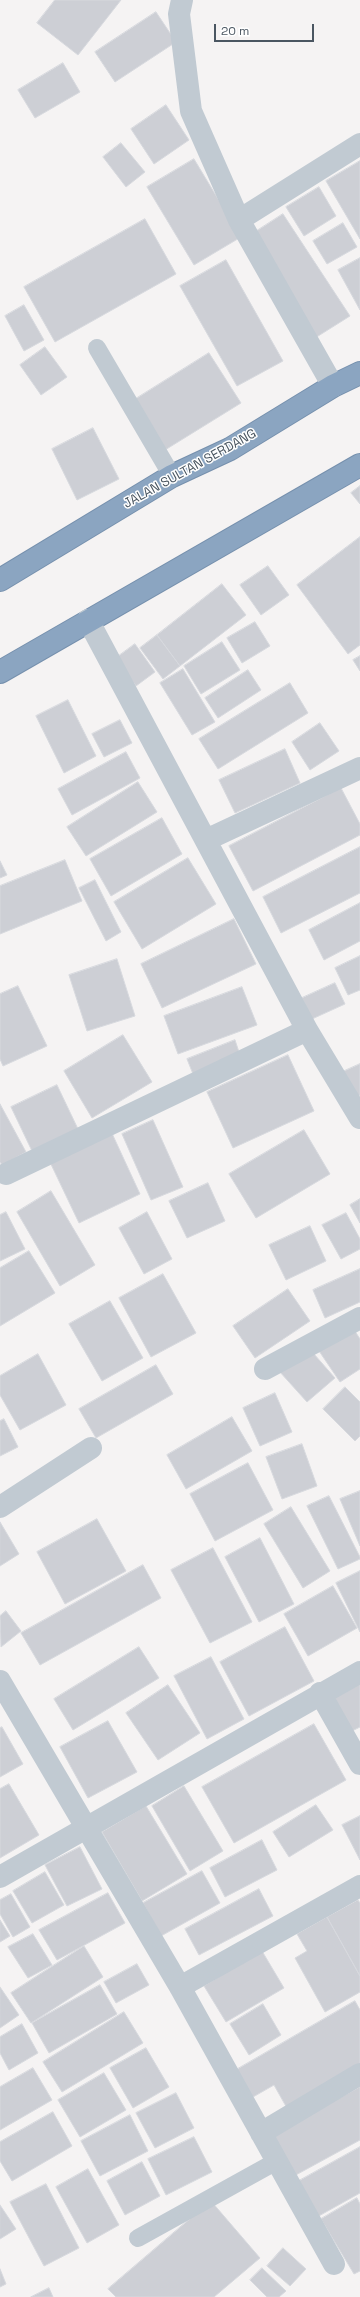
<!DOCTYPE html>
<style>
body{margin:0}
#map{position:relative;width:360px;height:2297px;overflow:hidden;background:#f5f3f3;font-family:"Space Grotesk",sans-serif}
canvas{display:block}
.scale{position:absolute;left:214px;top:24px;width:100px;height:18px;box-sizing:border-box;border:2px solid #4a5661;border-top:0;padding-left:5px;font-size:12px;line-height:14px;white-space:nowrap;color:#4a5661;-webkit-text-stroke:3px #fff;paint-order:stroke}
</style>
<div id="map">
<canvas width="360" height="2297"></canvas>
<div class="scale">20 m</div>
</div>
<script>
const context = document.querySelector('canvas').getContext('2d');
context.lineJoin = 'round';
function paint(path, color) { context.fillStyle = color; context.fill(path, 'evenodd'); }
function trace(path, color, width, dash) { context.strokeStyle = color; context.lineWidth = width; context.lineCap = dash ? 'butt' : 'round'; context.setLineDash(dash || []); context.stroke(path); }
function label(font, color, halo, rows, align = 'center') {
  context.font = font + ' "Space Grotesk",sans-serif'; context.lineWidth = 3; context.setLineDash([]); context.textBaseline = 'middle'; context.strokeStyle = halo; context.fillStyle = color; for (const [text, x, y, turn = 0] of rows) {
    context.save(); context.translate(x, y); context.rotate((+turn || 0) * Math.PI / 180); context.textAlign = isNaN(turn) ? turn : align; if (halo) context.strokeText(text, 0, 0); context.fillText(text, 0, 0); context.restore();
  }
}
const building = new Path2D(`
 M55 0H121L78 55 37 23Z
 M156 12 176 42 115 82 95 52Z
 M63 63 80 92 35 118 18 90Z
 M166 105 189 140 154 164 131 129Z
 M121 143 145 172 126 187 103 157Z
 M194 159 241 237 194 265 147 187Z
 M360 161V239L326 181Z
 M319 187 336 216 304 236 286 207Z
 M283 214 350 316 315 338 249 236Z
 M145 219 176 274 55 342 24 287Z
 M343 223 357 247 327 264 313 241Z
 M360 258V310L338 270Z
 M226 260 283 361 237 386 180 286Z
 M24 305 44 340 24 351 5 316Z
 M45 347 67 377 41 395 20 365Z
 M209 353 241 403 165 450 134 400Z
 M93 428 119 479 77 500 52 449Z
 M360 486V504L351 493Z
 M360 537V645L348 654 297 585Z
 M268 566 289 595 261 615 240 585Z
 M222 584 246 615 180 666 157 635Z
 M255 622 270 646 242 663 227 638Z
 M157 635 180 666 163 679 140 648Z
 M222 642 240 670 201 694 184 666Z
 M135 644 155 672 136 686 116 658Z
 M360 656V671L353 660Z
 M183 669 215 722 192 735 160 683Z
 M248 670 261 690 218 718 205 698Z
 M290 683 308 713 218 769 199 739Z
 M68 700 96 756 64 773 36 716Z
 M120 720 132 743 104 757 92 734Z
 M320 723 339 751 310 770 292 742Z
 M285 749 300 783 235 813 219 780Z
 M126 752 140 778 72 815 58 789Z
 M138 782 157 812 86 856 67 827Z
 M341 788 360 824V835L253 891 229 846Z
 M162 818 182 854 111 896 90 859Z
 M360 847V893L281 933 263 897Z
 M188 858 216 904 142 949 114 902Z
 M65 860 82 901 0 934V886Z
 M0 861 7 875 0 878Z
 M95 880 121 932 106 941 79 888Z
 M360 903V941L324 960 309 930Z
 M234 919 256 964 162 1008 141 964Z
 M360 956V990L348 995 335 968Z
 M117 959 135 1016 87 1031 69 975Z
 M335 983 345 1004 312 1019 302 998Z
 M18 986 47 1046 3 1066 0 1059V994Z
 M242 987 257 1025 178 1054 164 1016Z
 M123 1035 152 1082 92 1118 64 1071Z
 M235 1040 240 1055 193 1074 187 1059Z
 M288 1055 314 1111 233 1148 207 1092Z
 M360 1064V1095L352 1099 340 1073Z
 M57 1085 78 1129 32 1151 11 1107Z
 M0 1104 26 1152 2 1165 0 1162Z
 M153 1120 183 1187 151 1200 122 1134Z
 M110 1129 140 1194 79 1223 48 1158Z
 M304 1130 330 1174 256 1218 229 1174Z
 M208 1183 225 1221 187 1238 169 1201Z
 M51 1191 95 1265 60 1286 17 1212Z
 M360 1199V1223L350 1205Z
 M6 1212 25 1249 0 1261V1215Z
 M147 1212 172 1259 144 1274 119 1228Z
 M346 1213 360 1239V1249L341 1259 322 1225Z
 M310 1226 326 1261 286 1280 269 1245Z
 M29 1251 55 1293 0 1326V1268Z
 M360 1269V1302L325 1318 313 1290Z
 M163 1274 196 1333 151 1357 119 1298Z
 M288 1289 310 1321 255 1358 233 1326Z
 M110 1301 143 1358 102 1381 69 1324Z
 M351 1325 360 1339V1369L340 1382 317 1348Z
 M307 1346 335 1378 307 1402 279 1371Z
 M38 1354 66 1405 20 1430 0 1395V1376Z
 M156 1365 173 1394 96 1438 79 1409Z
 M345 1387 360 1402V1436L355 1441 323 1409Z
 M275 1393 292 1432 260 1446 243 1408Z
 M232 1417 252 1451 186 1489 167 1455Z
 M4 1419 18 1447 0 1456V1421Z
 M302 1444 317 1486 282 1499 266 1457Z
 M248 1463 273 1510 215 1541 190 1494Z
 M360 1491V1546L340 1499Z
 M329 1496 360 1557V1559L338 1569 307 1506Z
 M291 1507 330 1571 303 1588 264 1524Z
 M97 1519 126 1571 65 1604 37 1552Z
 M0 1522 19 1554 0 1566Z
 M260 1538 294 1604 259 1622 225 1557Z
 M213 1548 252 1622 210 1643 171 1570Z
 M143 1565 161 1598 40 1665 21 1633Z
 M360 1571V1632L336 1583Z
 M333 1586 357 1628 308 1656 284 1614Z
 M6 1611 21 1631 1 1647 0 1616Z
 M285 1627 314 1681 249 1716 220 1662Z
 M139 1647 159 1678 73 1730 54 1699Z
 M211 1657 244 1719 207 1739 174 1676Z
 M360 1679V1727L346 1734 326 1696Z
 M168 1685 200 1733 158 1760 126 1713Z
 M108 1721 137 1772 88 1798 60 1747Z
 M314 1724 346 1780 234 1843 202 1787Z
 M2 1727 23 1764 0 1777V1728Z
 M9 1784 39 1835 0 1858V1789Z
 M184 1786 223 1851 190 1871 152 1806Z
 M316 1805 333 1830 289 1857 273 1832Z
 M146 1806 187 1874 142 1901 102 1832Z
 M360 1816V1860L342 1825Z
 M262 1840 277 1870 225 1897 210 1868Z
 M80 1847 102 1889 67 1906 45 1865Z
 M202 1871 220 1903 161 1936 143 1903Z
 M45 1872 64 1905 32 1923 13 1891Z
 M259 1889 273 1916 199 1955 185 1929Z
 M108 1893 125 1923 57 1960 39 1930Z
 M11 1894 30 1927 13 1937 0 1914V1900Z
 M358 1900 360 1903V1976L327 1917Z
 M327 1917 360 1976V1992L325 2012 295 1958 307 1951 297 1934Z
 M0 1920 10 1936 0 1942Z
 M33 1934 52 1965 28 1978 8 1947Z
 M84 1946 103 1977 31 2023 11 1993Z
 M262 1951 284 1988 226 2022 204 1986Z
 M137 1964 149 1985 116 2003 104 1982Z
 M100 1985 117 2014 49 2053 32 2023Z
 M0 1987 19 2015 0 2028Z
 M355 2001 360 2010V2068L288 2110 274 2085 253 2097 236 2070Z
 M263 2004 281 2035 249 2055 230 2024Z
 M124 2012 143 2043 62 2092 43 2062Z
 M22 2024 38 2053 9 2070 0 2053V2037Z
 M146 2048 169 2087 133 2108 110 2068Z
 M33 2068 52 2100 0 2130V2087Z
 M104 2073 126 2110 80 2137 58 2100Z
 M360 2087V2140L294 2176 272 2135Z
 M176 2093 194 2128 155 2148 136 2113Z
 M53 2112 72 2146 12 2181 0 2161V2142Z
 M130 2115 148 2151 100 2176 81 2141Z
 M194 2137 212 2172 166 2195 148 2159Z
 M360 2147V2193L317 2217 297 2182Z
 M142 2162 160 2196 125 2215 107 2181Z
 M88 2169 119 2225 87 2243 56 2187Z
 M46 2184 79 2248 44 2266 10 2202Z
 M357 2198 360 2204V2271L354 2274 321 2219Z
 M211 2201 260 2258 214 2297H116L108 2289Z
 M0 2205 16 2229 0 2239Z
 M283 2248 306 2269 290 2286 267 2266Z
 M262 2268 286 2291 279 2297H267L250 2280Z
 M0 2269 6 2284 0 2287Z
 M49 2288 53 2297H31Z`);
paint(building, '#cdcfd5');
trace(building, '#d7d9de', 1);
const highway = new Path2D(`
 M0 580 172 476 230 449 333 386 360 373
 M0 672 360 465`);
trace(highway, '#7690ad', 24);
trace(new Path2D(`
 M97 348 172 476
 M138 2238 277 2161`), '#c1cad2', 18);
trace(new Path2D(`
 M182 0 179 14 191 111 239 220 333 386
 M239 220 360 144
 M88 620 307 1030 360 1118
 M206 840 360 768
 M6 1174 307 1030
 M265 1369 360 1318
 M0 1507 91 1448
 M0 1681 180 1987 334 2264
 M320 1693 360 1764
 M0 1877 360 1672
 M180 1987 360 1886
 M261 2133 360 2074`), '#c1cad2', 22);
trace(highway, '#8ba5c1', 22);
label('13px', '#4a5661', '#fff', [
 ["JALAN SULTAN SERDANG",190,469,-29]
]);
</script>
